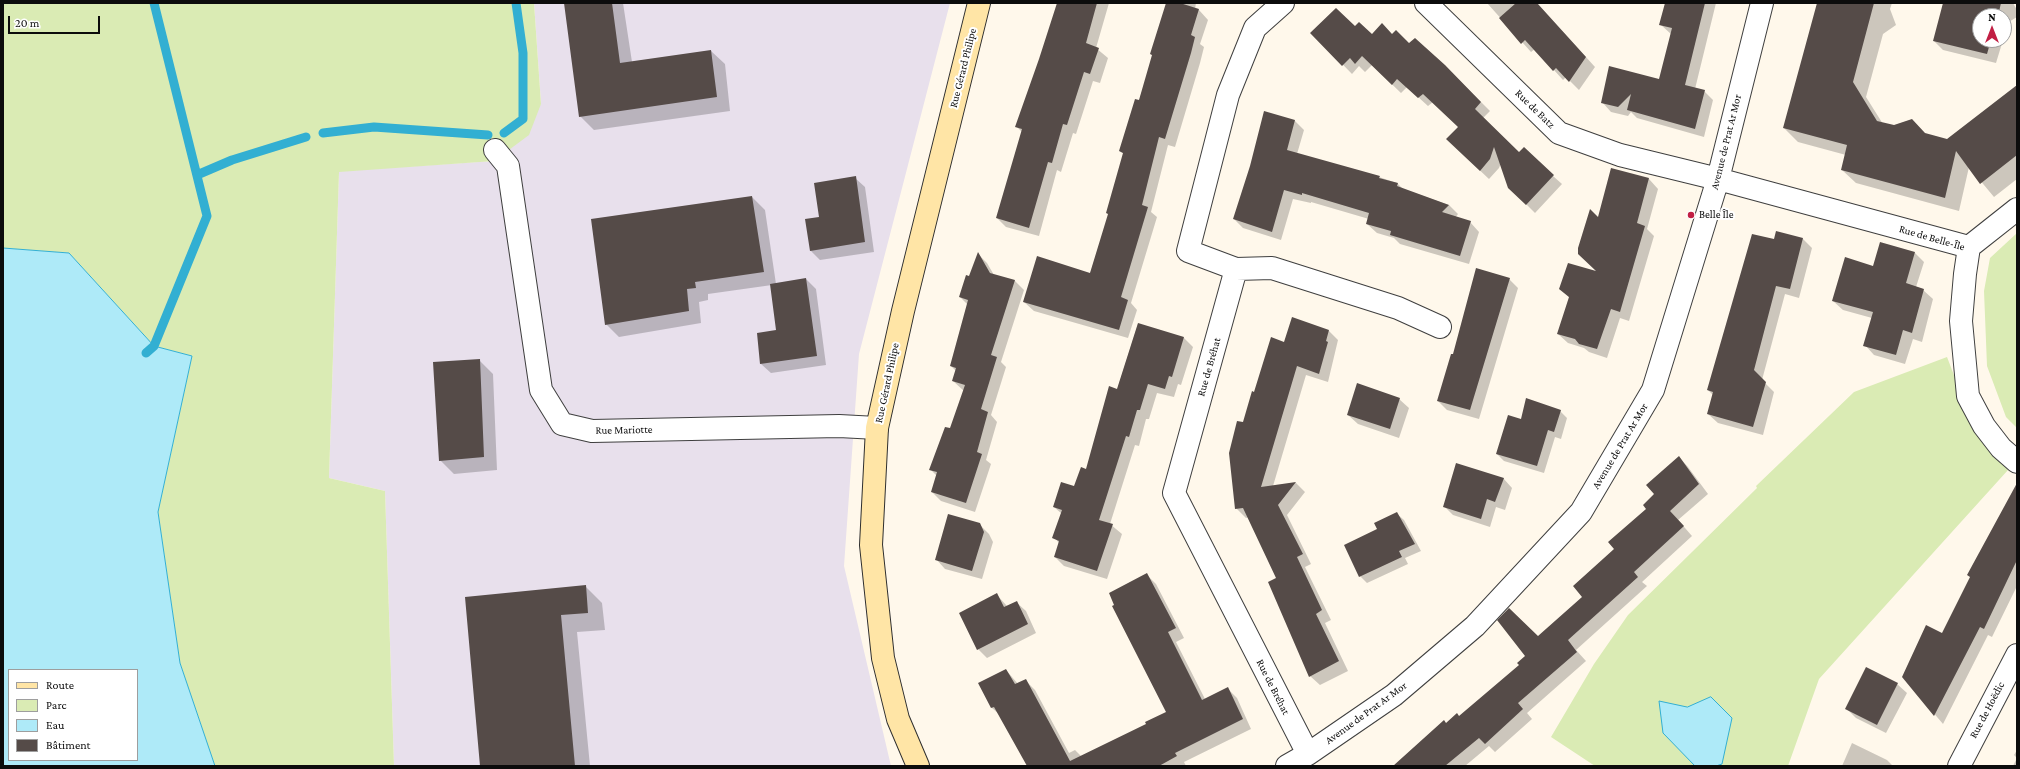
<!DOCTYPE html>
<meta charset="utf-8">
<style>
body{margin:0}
#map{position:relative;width:2020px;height:769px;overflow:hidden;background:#fff8eb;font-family:"Crimson Pro",serif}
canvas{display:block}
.frame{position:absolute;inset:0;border:4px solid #0c0c0c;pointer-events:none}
.legend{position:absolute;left:8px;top:669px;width:130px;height:92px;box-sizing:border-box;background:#fff;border:1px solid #9e9e9e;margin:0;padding:5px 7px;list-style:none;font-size:12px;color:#0c0c0c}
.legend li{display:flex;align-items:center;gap:8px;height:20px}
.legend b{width:20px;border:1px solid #9e9e9e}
.north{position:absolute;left:1972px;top:8px;width:40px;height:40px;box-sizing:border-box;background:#fff;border:1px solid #9e9e9e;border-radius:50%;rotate:0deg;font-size:11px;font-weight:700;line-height:16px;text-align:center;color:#0c0c0c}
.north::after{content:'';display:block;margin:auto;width:14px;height:18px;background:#c11f44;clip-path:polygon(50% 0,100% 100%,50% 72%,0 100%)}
.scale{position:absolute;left:8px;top:16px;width:92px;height:18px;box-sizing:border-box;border:2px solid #0c0c0c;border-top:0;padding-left:5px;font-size:12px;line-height:14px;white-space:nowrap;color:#0c0c0c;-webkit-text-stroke:3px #fff;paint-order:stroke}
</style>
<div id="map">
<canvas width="2020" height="769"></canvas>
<div class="frame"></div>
<ul class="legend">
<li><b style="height:5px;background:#ffe5a6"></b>Route</li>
<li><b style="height:11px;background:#daebb4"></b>Parc</li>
<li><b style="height:11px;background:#aeeaf8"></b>Eau</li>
<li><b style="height:11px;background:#554b48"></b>Bâtiment</li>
</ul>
<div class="north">N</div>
<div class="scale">20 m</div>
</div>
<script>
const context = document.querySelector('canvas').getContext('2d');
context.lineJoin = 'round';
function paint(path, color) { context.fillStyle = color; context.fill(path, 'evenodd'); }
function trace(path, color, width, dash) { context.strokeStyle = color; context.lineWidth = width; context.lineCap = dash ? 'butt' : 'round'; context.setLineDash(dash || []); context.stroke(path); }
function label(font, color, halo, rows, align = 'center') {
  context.font = font + ' "Crimson Pro",serif'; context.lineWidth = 4; context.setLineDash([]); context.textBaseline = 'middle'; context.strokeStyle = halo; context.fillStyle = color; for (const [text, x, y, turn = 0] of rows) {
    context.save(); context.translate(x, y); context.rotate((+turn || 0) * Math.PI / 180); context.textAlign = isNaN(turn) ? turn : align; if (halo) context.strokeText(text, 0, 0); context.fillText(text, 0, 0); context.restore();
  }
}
paint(new Path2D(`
 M534 3H950L859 354 844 566 891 766H394L385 491 329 478 339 171 494 161 541 104Z`), '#e8e0ec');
paint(new Path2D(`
 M3 3H534L541 104 529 135 494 161 339 172 329 478 385 491 394 766H215L180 663 158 512 192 356 154 346 69 253 3 248Z
 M2017 233V428L2006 417 1987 366 1984 291 1990 258Z
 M1947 357 1975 430 2008 470 1819 679 1788 766H1595L1551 737 1594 664 1628 615 1757 488 1756 486 1854 392Z`), '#daebb4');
const water = new Path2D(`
 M3 248 69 253 154 346 192 356 158 512 180 663 215 766H3ZM9 670H137V760H9Z
 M1711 697 1732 718 1722 764 1716 766H1695L1663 733 1659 701 1687 707Z`);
paint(water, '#aeeaf8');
trace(water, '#32afd2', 1);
paint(new Path2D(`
 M565 3H623L632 62 711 51 725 64 730 111 594 130 580 116Z
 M1058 3H1109L1096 48 1108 58 1100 83 1093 81 1076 134 1073 133 1061 172 1057 170 1039 236 1006 227 997 218 1022 132 1016 126 1040 59Z
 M1167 3H1196L1195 9 1199 10 1208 20 1200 44 1204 47 1200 63 1175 147 1168 145 1151 212 1157 217 1131 303 1137 310 1128 338 1034 311 1024 302 1090 274 1109 214 1124 154 1120 151 1139 101 1153 56 1151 54Z
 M1487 3H1537L1595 67 1579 90 1566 77 1563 80 1535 49 1531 52Z
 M1666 3H1716L1695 89 1704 91 1713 100 1704 137 1637 118 1631 112 1628 116 1611 112 1602 102 1660 80 1671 34 1661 25Z
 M1818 3H1892L1890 9 1896 25 1883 34 1866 97 1883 124 1947 140 2017 86V179L1994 197 1969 167 1959 211 1856 183 1842 170 1846 155 1798 142 1784 128Z
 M1944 3H2013L2017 10V17L2007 23 2004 35V16H1980V40H2003L1996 63 1943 50 1934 41Z
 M1355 27 1372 35H1393L1445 66 1490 111 1483 118 1519 153 1553 176 1562 184 1535 213 1518 196 1501 163 1499 168 1489 179 1456 148 1459 127 1433 102 1428 106 1407 87 1401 93 1372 65 1365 72 1359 66 1352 74 1312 33Z
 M1265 113 1295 121 1304 130 1297 154 1379 177 1397 183 1403 189 1449 205 1458 214 1455 218 1470 222 1479 232 1469 264 1400 244 1394 238 1377 233 1367 224 1369 219 1311 202V203L1293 199 1281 240 1243 228 1234 219 1251 166Z
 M1612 169 1649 179 1658 189 1647 229 1654 236 1629 321 1620 318 1607 358 1589 352 1584 348 1568 343 1558 334 1570 298 1560 289 1599 273V219Z
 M855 178 865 187 874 252 820 260 811 251 820 218Z
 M752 197 765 210 776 284 806 279 816 289 826 365 771 373 761 364 758 334 778 331 772 285 708 294V300L699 302 701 323 619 337 606 324Z
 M1803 239 1812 248 1799 298 1785 294 1762 380 1774 392 1763 435 1718 423 1708 414 1713 395 1708 390 1775 240Z
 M1915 253 1924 262 1916 287 1923 290 1933 299 1922 342 1913 339 1905 364 1874 355 1865 345 1872 318 1843 310 1833 301 1874 267Z
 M978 254 987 263 994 275 1015 281 1024 290 1001 362 1006 367 991 415 997 422 986 460 991 464 975 512 941 501 932 492 937 476 931 470 951 429 964 391 953 381 956 371 951 366 968 305 960 297 970 277Z
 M1509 279 1518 288 1479 419 1447 410 1438 401Z
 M1292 319 1329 331 1338 340 1328 382 1306 375 1273 486 1296 483 1305 492 1287 515 1311 564 1305 567 1331 620 1325 623 1348 671 1320 685 1310 676 1278 578 1249 517 1246 518 1236 508 1230 451 1238 422 1243 423 1254 393 1285 343Z
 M1138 324 1184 338 1193 347 1181 385 1178 384 1174 397 1157 393 1149 419H1146L1139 446 1135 445 1110 524 1122 534 1107 579 1064 566 1055 557 1059 543 1054 537 1062 514 1054 507 1074 487 1086 470 1117 390Z
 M479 360 493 374 497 470 454 474 440 460Z
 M1399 399 1409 408 1399 438 1358 424 1348 415Z
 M1560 411 1567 418 1561 439 1555 437 1544 473 1504 461 1497 454 1521 420Z
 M1679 457 1688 467 1708 494 1678 520 1692 536 1642 582 1647 586 1576 650 1586 661 1527 713 1532 719 1495 752 1489 746 1465 766H1394L1447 724 1460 717 1520 665 1538 638 1584 597 1615 549 1647 509Z
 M1503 478 1512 488 1505 510 1496 507 1490 527 1453 515 1444 506Z
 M1396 513 1404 520 1421 551 1405 558 1408 564 1367 583 1360 576 1378 529Z
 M2017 516V586L1992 637 1988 635 1943 724 1903 677 1942 635Z
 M979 524 989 534 993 542 982 579 945 569 936 559Z
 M1147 575 1156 584 1184 638 1176 642 1205 699 1228 689 1237 698 1251 729 1184 762 1186 766H1036L1000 715 992 708 979 684 1006 670 1018 684 1025 680 1035 690 1069 753 1075 750 1082 757 1147 725 1167 713Z
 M585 586 602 603 605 630 577 632 590 766H481L466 598Z
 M997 595 1007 606 1016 602 1026 611 1036 633 987 658 978 649Z
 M1897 684 1907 693 1886 733 1856 718 1847 709Z
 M1852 743 1887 760 1893 766H1842Z
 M2017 750V766H2013L2017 758 2014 755Z`), '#0003');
trace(new Path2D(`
 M323 133 374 127 488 135
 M504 133 523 119V53L516 3
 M197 175 232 160 306 137
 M146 353 154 346 207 216 154 3`), '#32afd2', 9);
paint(new Path2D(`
 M564 3H612L620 63 711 50 717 97 579 117Z
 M1057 3H1097L1086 43 1099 48 1090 74 1084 72 1067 125 1063 124 1052 163 1048 162 1029 228 996 218 1022 129 1015 127 1039 59Z
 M1166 3H1180L1199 9 1191 35 1195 37 1191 53 1165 139 1159 137 1142 205 1148 207 1121 297 1128 300 1119 330 1023 302 1037 256 1090 273 1108 214 1106 213 1123 153 1119 151 1135 99 1139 100 1152 55 1150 54Z
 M1516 3H1537L1586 57 1569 82 1556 68 1553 71 1525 40 1521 44 1499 18Z
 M1665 3H1705L1685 85 1705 90 1695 129 1627 110 1631 94 1618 107 1601 103 1609 66 1659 79 1672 28 1659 25Z
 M1817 3H1874L1853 82 1877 121 1894 125 1912 119 1925 133 1947 139 2017 85V155L1980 184 1956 151 1945 198 1841 170 1847 145 1783 128Z
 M1943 3H2001L1998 16H1980V40H1991L1987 54 1933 41Z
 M1336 8 1355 26 1359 22 1372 34 1382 23 1392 34 1396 30 1409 43 1415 38 1445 65 1481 102 1475 109 1519 152 1524 147 1554 175 1526 205 1508 188 1494 147 1490 159 1480 171 1446 139 1458 127 1423 94 1418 98 1397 79 1392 85 1362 56 1355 64 1350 58 1342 66 1310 33Z
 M1264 111 1295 120 1287 150 1380 176 1379 178 1398 183 1397 186 1449 205 1442 212 1471 221 1460 256 1390 235 1391 231 1366 224 1369 213 1302 193V195L1284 190 1272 232 1233 219 1250 166Z
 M1611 168 1649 178 1637 223 1645 226 1620 312 1611 309 1597 349 1579 344 1575 339 1557 334 1569 297 1559 289 1568 263 1596 271 1578 254V248L1590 209 1598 217Z
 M856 176 865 242 810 251 805 219 819 217 814 183Z
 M752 196 764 272 695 282 696 288 687 289 689 311 605 325 591 219Z
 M1776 231 1803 238 1790 289 1776 286 1754 370 1766 382 1753 427 1707 414 1713 392 1707 390 1752 234 1774 239Z
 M1880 242 1915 252 1906 283 1924 289 1912 333 1903 330 1896 355 1863 346 1873 312 1832 301 1845 257 1873 266Z
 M978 252 990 273 1015 280 991 355 997 357 981 409 988 412 977 452 982 454 966 503 931 492 937 472 929 470 945 427 950 428 965 385 952 381 956 368 950 366 968 300 959 297 966 275 969 276Z
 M1476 268 1510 278 1470 410 1437 401 1451 354H1453Z
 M806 278 817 356 760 364 757 333 776 330 770 284Z
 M1292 317 1329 330 1326 341 1328 342 1319 374 1297 366 1261 487 1296 482 1278 505 1303 554 1297 557 1322 610 1316 614 1339 661 1309 677 1268 582 1276 578 1243 508 1235 509 1229 453 1237 421 1243 422 1252 391 1254 392 1271 337 1284 342Z
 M1138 323 1184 337 1172 377 1169 376 1165 389 1148 384 1140 410H1137L1129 437 1126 436 1099 520 1113 524 1097 571 1054 557 1059 541 1052 538 1062 510 1053 507 1061 482 1074 486 1081 467 1086 469 1109 386 1117 389Z
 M480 359 484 457 439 461 433 362Z
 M1357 383 1400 398 1390 429 1347 415Z
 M1526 398 1561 410 1554 432 1548 430 1537 466 1496 454 1508 415 1521 419Z
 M1679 456 1699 484 1670 511 1684 526 1634 572 1638 577 1568 640 1577 652 1518 703 1523 709 1485 744 1479 738 1445 766H1393L1444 720 1446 723 1457 713 1459 716 1519 665 1517 663 1525 656 1497 620 1509 608 1538 636 1582 597 1573 586 1614 549 1608 542 1646 509 1643 505 1654 494 1646 485Z
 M1456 463 1504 478 1495 502 1487 499 1481 519 1443 507Z
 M2017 483V560L1984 629 1980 627 1934 716 1902 677 1926 625 1942 633 1970 577 1967 575Z
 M1397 512 1415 544 1399 551 1402 557 1359 577 1344 545 1377 529 1374 523Z
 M948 514 980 523 984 532 972 571 935 560Z
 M1147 573 1176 628 1168 632 1202 700 1228 687 1243 719 1175 753 1177 756 1159 766H1027L994 707 991 708 978 683 1006 669 1015 684 1026 679 1070 761 1146 724 1145 722 1166 712 1112 606 1114 605 1109 593Z
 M586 585 588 613 561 615 575 766H480L465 597Z
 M997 593 1004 607 1017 601 1028 624 977 650 959 613Z
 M1866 667 1898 683 1877 725 1845 709Z`), '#554b48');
const street = new Path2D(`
 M1283 3 1255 28 1228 95 1188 251 1236 269 1174 493 1308 754
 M1426 3 1559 133 1620 155 1718 179 1969 247 1965 274 1961 321 1968 396 1984 426 2001 448 2017 462
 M495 150 508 166 541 390 562 424 592 431 839 426 877 428
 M1969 247 2017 209
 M1236 269 1272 268 1398 308 1440 327
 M1287 766 1308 754 1394 695 1475 626 1581 512 1653 390 1718 179 1762 3
 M1959 766 2017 655`);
const secondary = new Path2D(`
 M918 766 898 719 883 658 871 545 877 428 903 311 979 3`);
trace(street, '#3f3f3f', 24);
trace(secondary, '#2e2e2e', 24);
trace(street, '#fff', 22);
trace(secondary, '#ffe5a6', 22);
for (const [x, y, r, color] of [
 [1691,215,4,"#c11f44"]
]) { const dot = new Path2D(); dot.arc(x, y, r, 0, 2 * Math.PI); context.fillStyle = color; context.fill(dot); trace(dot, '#fff', 1.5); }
label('11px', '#0c0c0c', '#fff', [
 ["Rue Gérard Philipe",963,68,-76],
 ["Rue de Batz",1535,109,44],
 ["Avenue de Prat Ar Mor",1726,142,-76],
 ["Rue de Belle-Île",1932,238,16],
 ["Rue de Bréhat",1209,367,-74],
 ["Rue Gérard Philipe",887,383,-78],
 ["Rue Mariotte",624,430,-1],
 ["Avenue de Prat Ar Mor",1620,446,-59],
 ["Rue de Bréhat",1273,687,63],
 ["Rue de Hoëdic",1987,710,-62],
 ["Avenue de Prat Ar Mor",1366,713,-36]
]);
label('11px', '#0c0c0c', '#fff', [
 ["Belle Île",1699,215]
], 'left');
</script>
